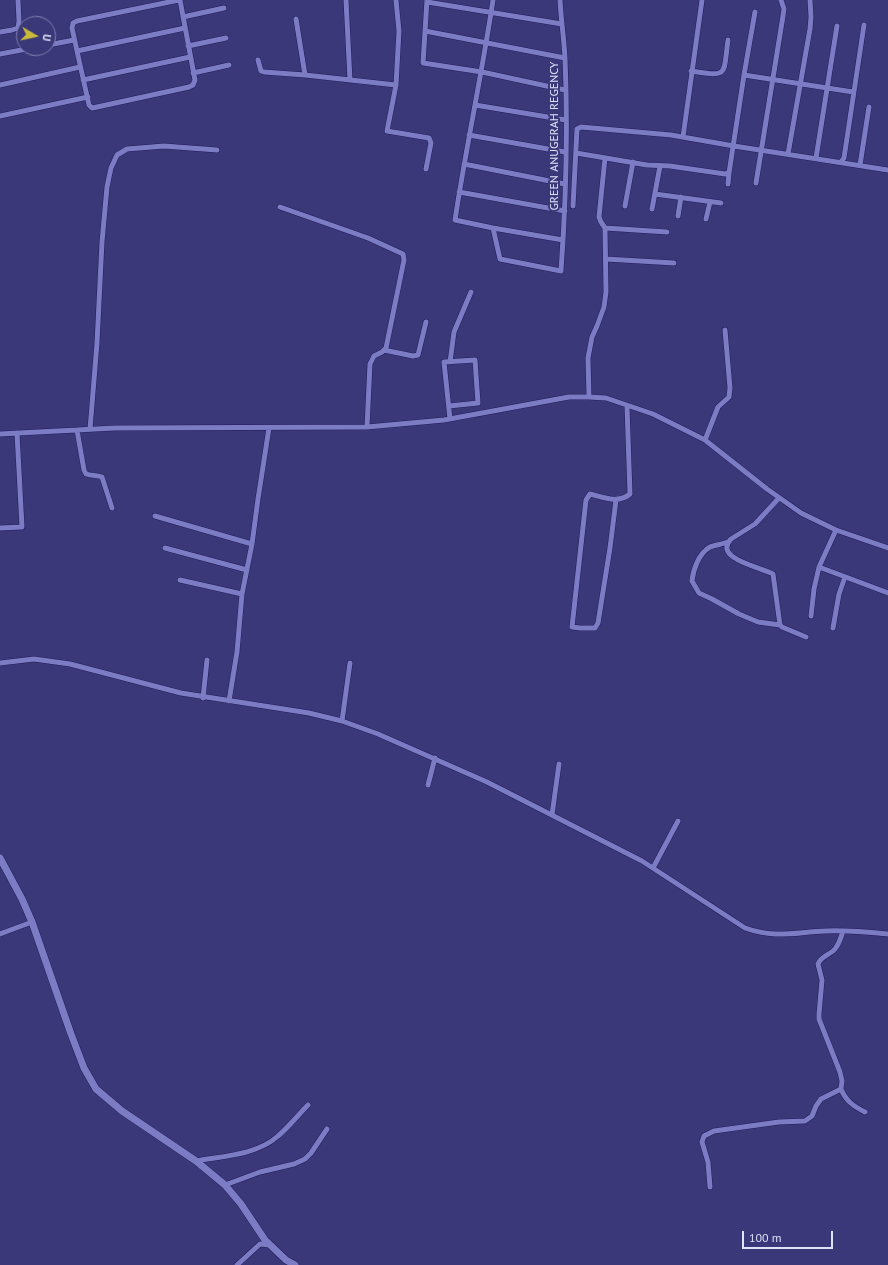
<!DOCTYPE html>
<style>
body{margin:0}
#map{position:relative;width:888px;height:1265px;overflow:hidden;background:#3b3879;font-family:"PT Sans",sans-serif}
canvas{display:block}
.north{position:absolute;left:16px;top:16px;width:40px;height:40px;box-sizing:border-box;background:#3b3879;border:1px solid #7d7cad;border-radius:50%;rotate:99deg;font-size:11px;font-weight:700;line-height:16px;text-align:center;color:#e0e2fa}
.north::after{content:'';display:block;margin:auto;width:14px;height:18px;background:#caba39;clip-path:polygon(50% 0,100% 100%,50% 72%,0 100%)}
.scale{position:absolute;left:742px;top:1231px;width:91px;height:18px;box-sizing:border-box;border:2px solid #e0e2fa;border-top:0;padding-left:5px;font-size:12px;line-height:14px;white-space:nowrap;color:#e0e2fa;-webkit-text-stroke:3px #3b3879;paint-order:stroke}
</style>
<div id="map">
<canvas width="888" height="1265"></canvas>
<div class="north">U</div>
<div class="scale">100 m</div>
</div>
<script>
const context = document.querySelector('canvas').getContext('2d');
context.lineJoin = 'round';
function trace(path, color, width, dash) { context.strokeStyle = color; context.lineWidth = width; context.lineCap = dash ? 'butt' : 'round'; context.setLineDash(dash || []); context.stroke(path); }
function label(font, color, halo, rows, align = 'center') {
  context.font = font + ' "PT Sans",sans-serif'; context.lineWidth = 4; context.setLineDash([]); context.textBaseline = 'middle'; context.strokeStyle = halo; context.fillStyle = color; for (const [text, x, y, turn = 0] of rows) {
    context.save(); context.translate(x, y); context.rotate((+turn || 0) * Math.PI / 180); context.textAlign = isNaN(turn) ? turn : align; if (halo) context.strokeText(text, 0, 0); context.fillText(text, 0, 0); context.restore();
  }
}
const street = new Path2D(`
 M180 0 195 80 193 85 189 87 97 107 92 108 89 105 77 51 185 28
 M346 0 350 80
 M396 0 399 31 396 85 387 131 429 138 431 143 426 169
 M427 0 423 63 482 72 565 90
 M493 0C482 74 466 147 455 220L493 228 563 240
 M427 2 562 24
 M183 17 224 8
 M296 19 305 75 396 85
 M425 31 565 58
 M0 32 12 30 18 28 19 21 18 0
 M48 45 74 40
 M188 46 226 38
 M77 51 72 28 73 23 77 21 179 0
 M0 54 32 48
 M258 60 261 71 264 72 305 75
 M691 71C729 77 723 76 728 40
 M193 73 229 65
 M744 75 853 92
 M83 80 190 57
 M0 85 80 67
 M475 105 566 120
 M0 116 88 97
 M469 135 565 152
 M683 137 702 0
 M576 153 647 165 670 166 725 174 729 173 744 75 755 12
 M788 154 810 29 811 17 810 0
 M605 158 599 217 601 222 605 228
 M816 158 837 26
 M841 162 844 158 864 25
 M464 164 565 184
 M860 165 869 107
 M756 183 783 16 784 9 781 0
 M728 184 729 173
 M459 192 565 211
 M655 194 721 203
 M573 206 577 129 581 127 671 135 734 146 888 170
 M625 206 633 162
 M280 207 368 238 403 254 404 260 386 348 382 352 374 356 370 364 367 427
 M652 209 660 166
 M678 216 681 197
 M706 219 710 202
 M493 228 500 259 561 271C566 201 568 129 565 58 564 39 561 19 560 0
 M606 259 674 263
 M384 350 413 356 418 355 426 322
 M450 362 454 332 471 292
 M589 397 588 358 592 337 597 326 604 307 606 292 605 228 667 232
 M449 406 478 403 475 360 444 362 450 419
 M90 429 97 343 102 242 107 187 111 168 117 155 127 149 164 146 217 150
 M77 430 84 470 86 474C92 476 97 475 102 477L112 508
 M0 434 115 428 367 427 444 420 569 397H589L606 398 653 414 705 440 767 489 801 513 836 530 888 548
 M705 440 718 407 729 397 730 388 725 330
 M779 498 755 524 731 539C712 559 764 568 773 574L780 625 782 627 806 637
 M616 500 610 548 598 623 595 628H580L572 627 586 500 590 494C603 497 618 504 630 494L627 406
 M155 516 252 544
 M0 528 22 527 17 433
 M836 530 819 567 888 593
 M728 542C723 544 715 545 710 547 699 553 693 570 692 581L699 593 712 599 739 614 758 622 780 625
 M165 548 247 570
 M180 580 242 594
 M811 616 814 589 819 567
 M833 628 839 594 845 577
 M0 663 34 659 70 664 181 693 309 713 342 721 378 734 487 782 642 861 745 928C776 939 795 932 826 931 846 930 867 932 888 934
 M203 698 207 660
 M229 701 237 652 242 594 252 544 258 499 269 428
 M342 721 350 663
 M428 785 435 758
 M552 815 559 764
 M653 868 678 821
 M0 934 32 922
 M841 1089C846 1101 853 1106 865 1112
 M196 1161C223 1156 257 1155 278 1136 289 1127 298 1115 308 1105
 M225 1185 260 1172 294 1164 305 1159 311 1153 327 1129
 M710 1187 708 1162 702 1142 704 1136 714 1131 779 1122 805 1121 812 1116 816 1106 821 1099 841 1089 842 1081 840 1072 819 1019V1014L822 980 818 964C821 956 830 955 835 949 839 944 841 938 843 931
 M237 1265 260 1244 270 1245`);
const secondary = new Path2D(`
 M0 858 22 899 32 922 71 1034 84 1068 96 1089 122 1111 196 1161 225 1185 241 1204 265 1240 286 1260 295 1265`);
trace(street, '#231c5b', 6);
trace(secondary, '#231c5b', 8);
trace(street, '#7b7cc4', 5);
trace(secondary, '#7b7cc4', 7);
label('12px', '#e0e2fa', '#3b3879', [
 ["GREEN ANUGERAH REGENCY",555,136,-90]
]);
</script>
